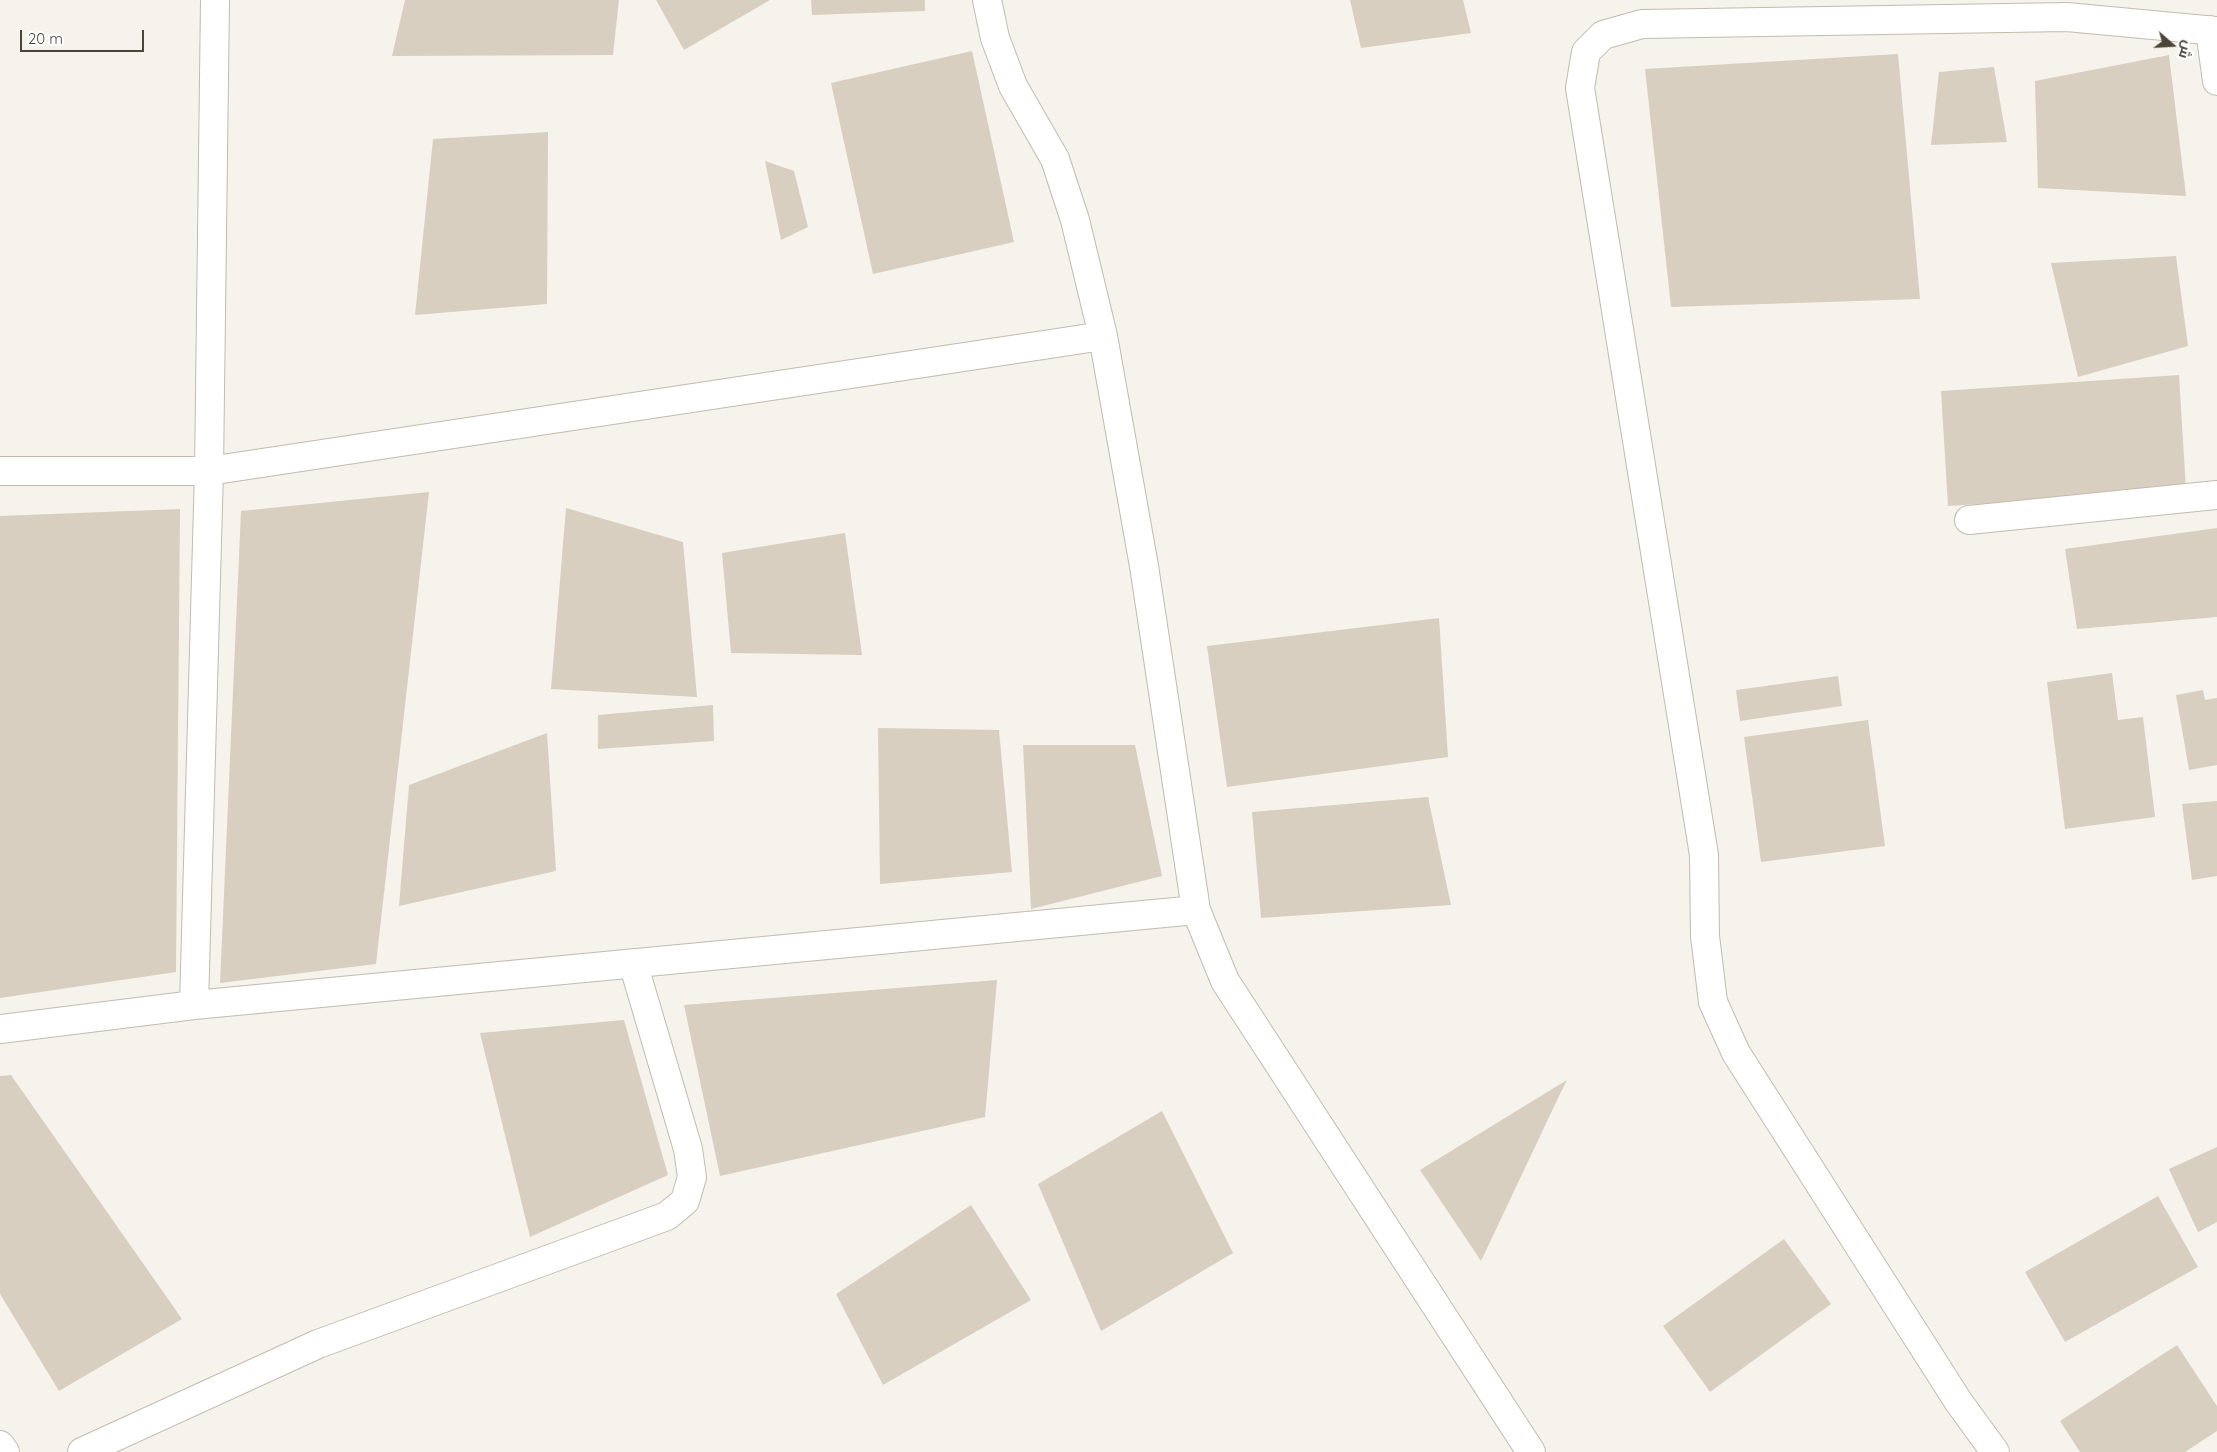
<!DOCTYPE html>
<meta charset="utf-8">
<style>
body{margin:0}
#map{position:relative;width:2217px;height:1452px;overflow:hidden;background:#f6f3ec;font-family:Quicksand,Cairo,sans-serif}
canvas{display:block}
.north{position:absolute;left:2147px;top:20px;width:50px;height:50px;-webkit-text-stroke:4px #fff;paint-order:stroke;rotate:109deg;font-size:14px;font-weight:700;line-height:20px;text-align:center;color:#4b4439}
.north::after{content:'';display:block;margin:auto;width:18px;height:22px;background:#4b4439;clip-path:polygon(50% 0,100% 100%,50% 72%,0 100%)}
.scale{position:absolute;left:20px;top:30px;width:124px;height:22px;box-sizing:border-box;border:2px solid #4b4439;border-top:0;padding-left:6px;font-size:15px;line-height:18px;white-space:nowrap;color:#4b4439;-webkit-text-stroke:4px #fff;paint-order:stroke}
</style>
<div id="map">
<canvas width="2217" height="1452"></canvas>
<div class="north">ش</div>
<div class="scale">20 m</div>
</div>
<script>
const context = document.querySelector('canvas').getContext('2d');
context.lineJoin = 'round';
function paint(path, color) { context.fillStyle = color; context.fill(path, 'evenodd'); }
function trace(path, color, width, dash) { context.strokeStyle = color; context.lineWidth = width; context.lineCap = dash ? 'butt' : 'round'; context.setLineDash(dash || []); context.stroke(path); }
paint(new Path2D(`
 M405 0H619L613 55 392 56Z
 M656 0H770L684 50Z
 M811 0H925V11L812 15Z
 M1350 0H1463L1471 33 1361 48Z
 M972 51 1014 242 873 274 831 83Z
 M1898 54 1920 299 1671 307 1645 69Z
 M2169 55 2186 196 2038 188 2035 81Z
 M1994 67 2007 142 1931 145 1939 72Z
 M548 132 547 304 415 315 433 139Z
 M765 161 794 171 808 227 781 240Z
 M2176 256 2188 346 2078 377 2051 263Z
 M2179 375 2186 490 1948 506 1941 391Z
 M429 492 376 964 220 983 241 511Z
 M566 508 683 542 697 697 551 689Z
 M180 509 176 972 0 998V516Z
 M2217 528V617L2077 629 2065 549Z
 M845 533 862 655 731 653 722 553Z
 M1439 618 1448 757 1227 787 1207 646Z
 M2112 673 2118 720 2143 717 2155 817 2065 829 2047 682Z
 M1838 676 1842 706 1740 721 1736 690Z
 M2203 690 2205 700 2217 698V765L2189 770 2176 695Z
 M713 705 714 741 598 749V715Z
 M1868 720 1885 846 1761 862 1744 737Z
 M878 728 999 730 1012 872 880 884Z
 M547 733 556 871 399 906 409 785Z
 M1023 745H1135L1162 876 1031 909Z
 M1428 797 1451 905 1261 918 1252 812Z
 M2217 801V876L2192 880 2182 804Z
 M997 980 985 1117 720 1176 684 1005Z
 M624 1020 668 1175 530 1237 480 1033Z
 M11 1075 182 1319 59 1391 0 1294V1076Z
 M1567 1080 1560 1094 1481 1261 1420 1170Z
 M1162 1111 1233 1253 1101 1331 1038 1184Z
 M2217 1147V1222L2198 1232 2169 1169Z
 M2158 1196 2198 1267 2065 1342 2025 1272Z
 M971 1205 1031 1300 883 1385 836 1294Z
 M1784 1239 1831 1304 1710 1392 1663 1326Z
 M2177 1345 2217 1406V1431L2185 1452H2080L2060 1421Z`), '#d8cfc1');
const minor = new Path2D(`
 M987 0 995 38 1013 86 1055 159 1075 220 1103 336 1144 566 1196 910 1225 981 1531 1452
 M2210 30 2217 81
 M0 471H209L1103 336
 M1969 520 2217 495
 M194 1005 209 471 215 0
 M0 1029 194 1005 1196 910
 M0 1445 5 1452
 M82 1452 318 1344 667 1216 685 1201 692 1177 688 1149 633 963
 M1995 1452 1958 1401 1736 1053 1713 1002 1705 936 1704 855 1580 88 1586 52 1603 35 1642 24 2067 17 2217 31`);
trace(minor, '#c2bbae', 30);
trace(minor, '#fff', 28);
</script>
